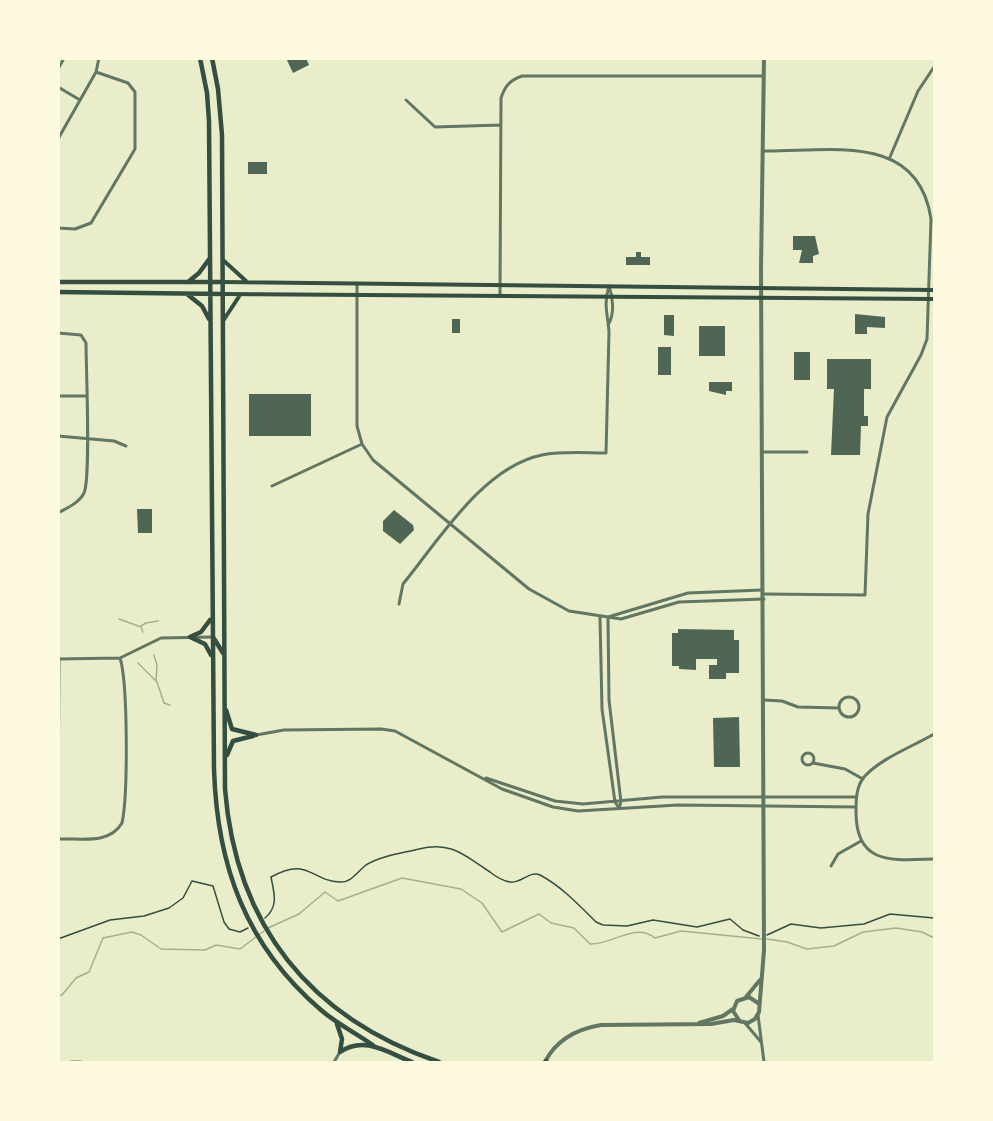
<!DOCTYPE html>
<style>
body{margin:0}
#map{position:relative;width:993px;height:1121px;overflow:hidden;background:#e9edc9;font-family:"Exo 2",sans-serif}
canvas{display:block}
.frame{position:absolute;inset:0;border:60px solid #fefae0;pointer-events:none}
</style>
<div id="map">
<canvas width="993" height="1121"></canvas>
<div class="frame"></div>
</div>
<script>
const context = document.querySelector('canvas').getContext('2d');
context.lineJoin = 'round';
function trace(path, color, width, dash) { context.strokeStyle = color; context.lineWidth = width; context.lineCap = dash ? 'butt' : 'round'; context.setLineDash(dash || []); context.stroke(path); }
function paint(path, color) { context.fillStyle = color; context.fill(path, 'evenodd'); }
trace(new Path2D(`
 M119 619 141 627 143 632
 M141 626 146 623 158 621
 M154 655 157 665 156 681
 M138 663 157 682 164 703 170 705
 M268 928 299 914 325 892 338 901 402 878 461 889 482 903 502 932 539 914 551 923 574 928 590 944C612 945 635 922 655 938L681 931 762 939
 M767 939 787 942 807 949 834 946 863 932 896 928 922 932 934 938
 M58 996 62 995 76 978 89 972 103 938 132 932 141 935 161 949 205 950 216 945 240 949 264 931`), '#a3b18a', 1.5);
paint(new Path2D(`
 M286 58H306L309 65 293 73Z
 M248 162H267V174H248Z
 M793 236H815L819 254 813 256V263H799L802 250H793Z
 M636 252H641V257H650V265H626V257H636Z
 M855 314 885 317V328L867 327V334H855Z
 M664 315H674V336L664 335Z
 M452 319H460V333H452Z
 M699 326H725V356H699Z
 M658 347H671V375H658Z
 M794 352H810V380H794Z
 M827 359H871V389H864V416H868V426H861L860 455H831L834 389H827Z
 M709 382H732V391H726V395L709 391Z
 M249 394H311V436H249Z
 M137 509H152V533H138Z
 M394 510 413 525 414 530 400 544 383 531V521Z
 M678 629 734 630V640H739V673H726V679H709V665H717V659H696V670L679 669V666H672V633H678Z
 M739 717 740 767H714L713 718Z`), '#4f6655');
trace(new Path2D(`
 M265 918C279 906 274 893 271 877 309 856 310 881 340 882 351 883 358 871 366 865 380 856 403 853 419 849 451 841 464 855 490 872 495 876 503 881 510 882 521 884 530 870 540 875 561 886 579 905 596 922L603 925 627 926 653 920 697 927 730 919 743 930 759 936
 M767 935 791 924 821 928 864 924 890 914 934 918
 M58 939 110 920 144 916 169 908 183 898 192 881 213 886 224 922 229 929 240 932 248 928`), '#344e41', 1.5);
trace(new Path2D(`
 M58 69 64 58
 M58 87 80 100
 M406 100 435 127 501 125
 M58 139 96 72 99 58
 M763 151C829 152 918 131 931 219L927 339 921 355 887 417 868 514 865 595 764 594
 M890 157 918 91 934 67
 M58 228 75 229 91 223 135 149V92L128 83 96 72
 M357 283V426L362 444 373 460 529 589 569 611 621 619 679 602 764 599
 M500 294 501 98C505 86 510 80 522 76H763
 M608 325C615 314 613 297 609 286
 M58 333 81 335 86 343C86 367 91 478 84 493 79 503 67 508 58 513
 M61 396H86
 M58 436 114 441 126 446
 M763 452H807
 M272 486 362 444
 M399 604 403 584C439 540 483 467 542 455 563 451 585 453 606 453L609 332C608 315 603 305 609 286
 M608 617 609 700 621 802 619 808
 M608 617 688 593 762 590
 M600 618 602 709 615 802 619 808
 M120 658 161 638 212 637
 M58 659 120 658C128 683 128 796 122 823 109 845 81 838 58 839
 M839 707a10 10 0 1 1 20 0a10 10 0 1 1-20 0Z
 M763 700 782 701 798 707 839 708
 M934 734C912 747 881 758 864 777 856 787 856 800 856 812 856 866 893 860 934 859
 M256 735 284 730 381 729 395 731 502 789 553 807 578 811 678 805 856 807
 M802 759a6 6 0 1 1 12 0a6 6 0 1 1-12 0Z
 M813 763 845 769 863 779
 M486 778 555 801 583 804 662 797H856
 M58 820 59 659
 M831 866 838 854 861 841
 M758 1015 764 1062
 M745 1023 761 1042
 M71 1062H81
 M334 1062 340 1052`), '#617663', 3);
trace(new Path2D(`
 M746 997 760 980
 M739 1020 733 1011 737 1001 749 997 758 1003
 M699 1023 723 1016 733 1009
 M545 1062C556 1040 577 1029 601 1025L711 1024 734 1020 748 1023 755 1019 759 1012 764 950 761 268 764 58`), '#617663', 4);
trace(new Path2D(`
 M223 260 246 281
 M222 282 934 290
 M223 294 934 299
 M223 321 240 295`), '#344e41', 4);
trace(new Path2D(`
 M200 58 207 93 209 121 214 769C217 866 246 946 321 1010 337 1024 356 1033 374 1046
 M212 58 218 89 222 135 225 789C236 926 310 1018 439 1062
 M58 282H222
 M188 282 199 273 210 258
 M58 292 223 294
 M187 294 202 306 209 319
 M190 637 205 644 211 655
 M190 637 201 632 210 620
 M213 637 223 653
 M226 710 232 729 256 735
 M227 755 233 741 253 736
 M337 1024 342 1039 340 1052
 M340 1052C365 1035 388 1053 412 1062
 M545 1062 546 1061`), '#344e41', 4.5);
</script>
